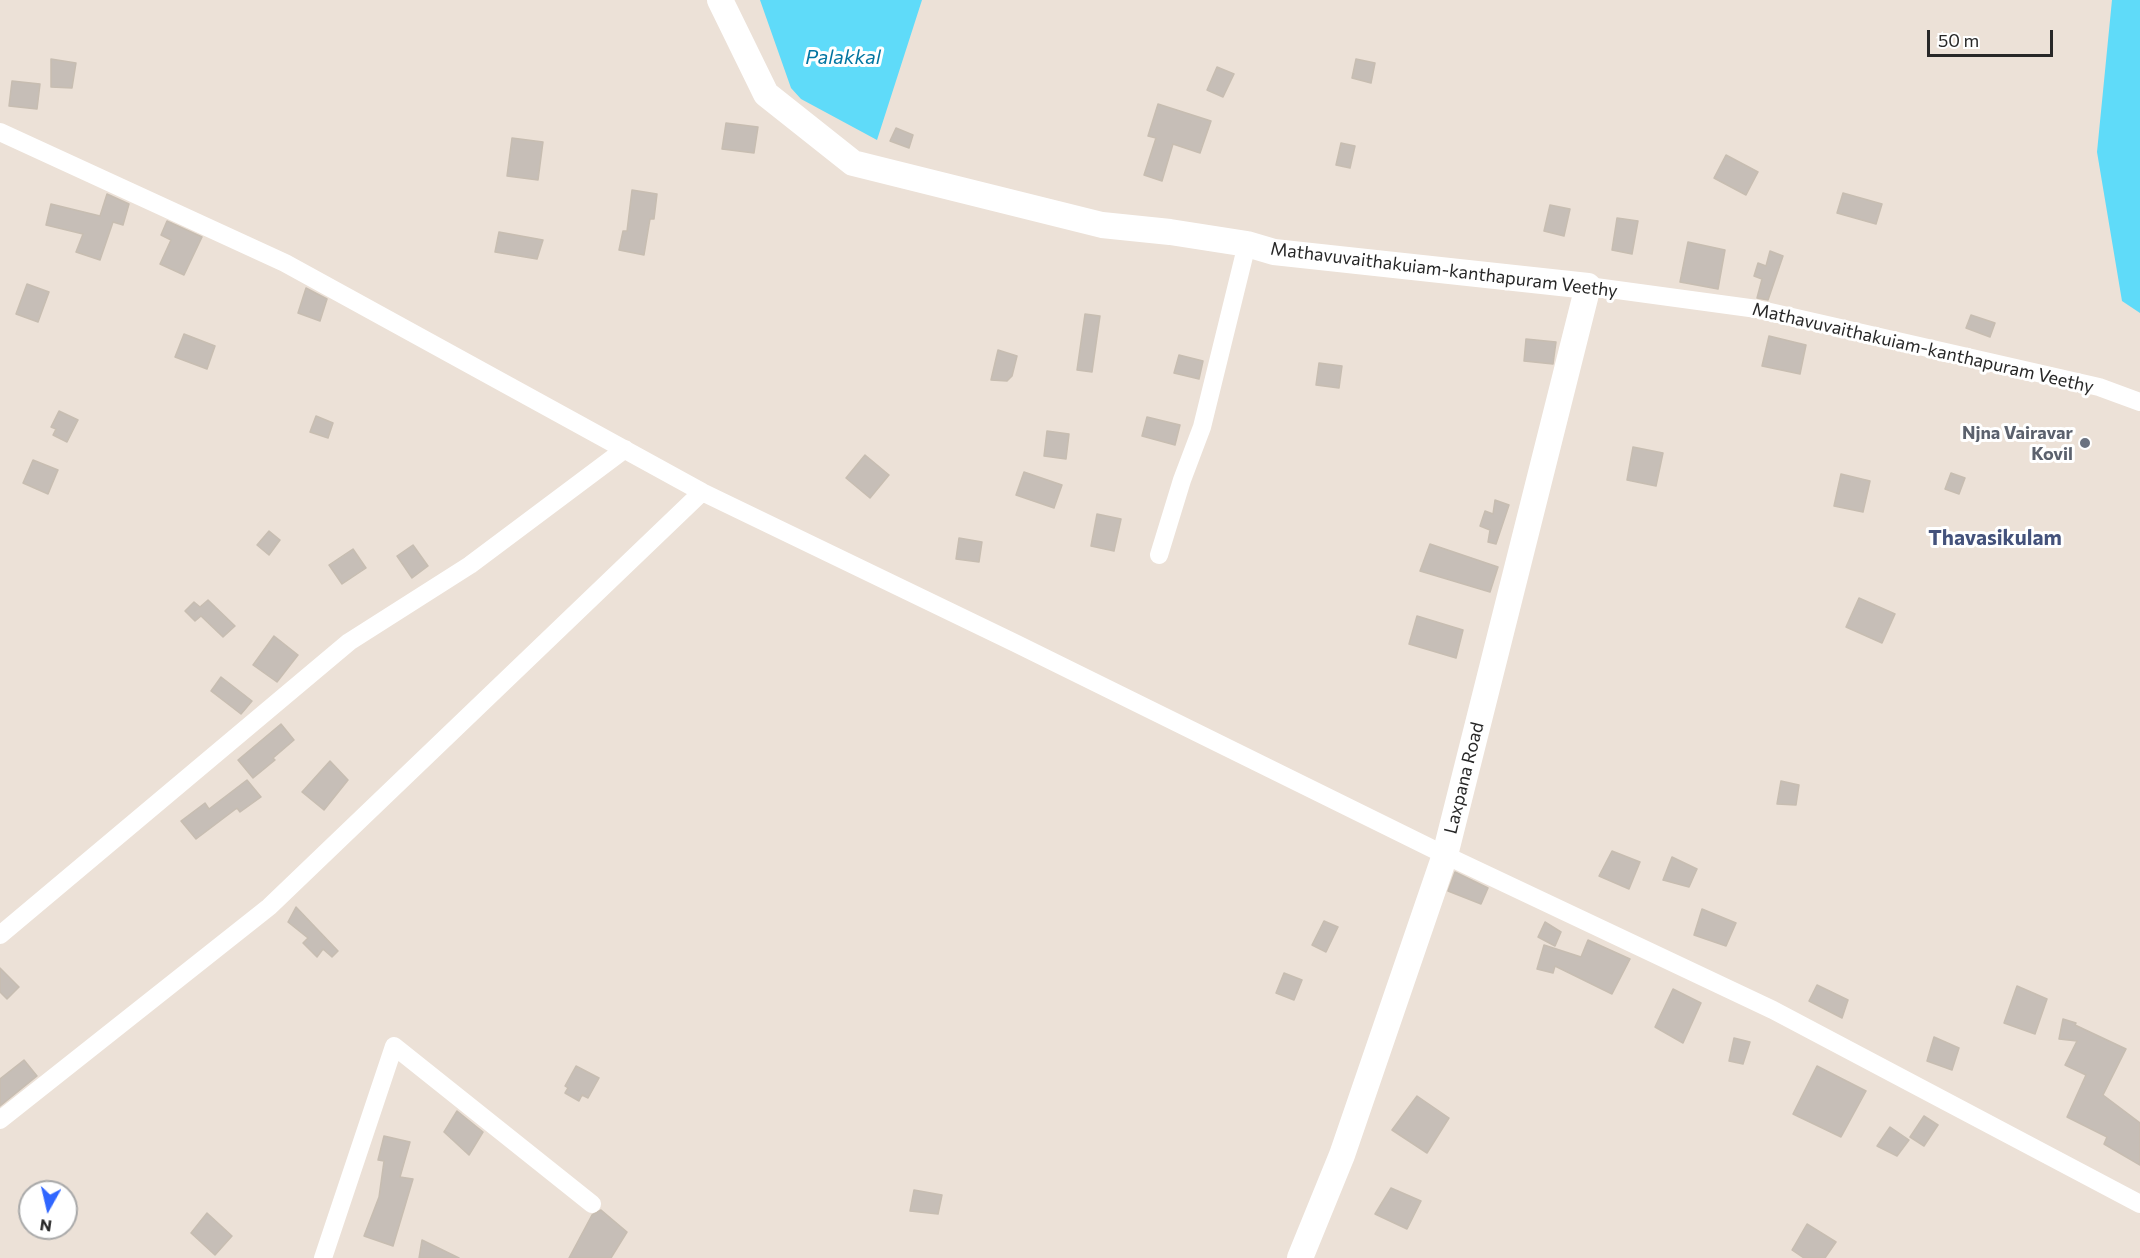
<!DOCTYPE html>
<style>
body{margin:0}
#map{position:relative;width:2140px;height:1258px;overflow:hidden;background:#ece1d7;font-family:Commissioner,sans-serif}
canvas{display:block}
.north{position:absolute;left:18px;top:1180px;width:60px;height:60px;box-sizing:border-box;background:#fff;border:2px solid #a9a9a9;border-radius:50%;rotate:188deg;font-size:16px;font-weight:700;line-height:24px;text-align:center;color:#272727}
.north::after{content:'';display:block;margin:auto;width:21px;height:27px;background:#3066ff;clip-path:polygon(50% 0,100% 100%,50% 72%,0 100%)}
.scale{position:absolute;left:1927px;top:30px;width:126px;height:27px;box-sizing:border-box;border:3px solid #272727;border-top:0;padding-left:8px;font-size:18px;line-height:21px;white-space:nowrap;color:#272727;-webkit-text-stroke:4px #fff;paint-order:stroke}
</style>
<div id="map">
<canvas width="2140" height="1258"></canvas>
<div class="north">N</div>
<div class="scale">50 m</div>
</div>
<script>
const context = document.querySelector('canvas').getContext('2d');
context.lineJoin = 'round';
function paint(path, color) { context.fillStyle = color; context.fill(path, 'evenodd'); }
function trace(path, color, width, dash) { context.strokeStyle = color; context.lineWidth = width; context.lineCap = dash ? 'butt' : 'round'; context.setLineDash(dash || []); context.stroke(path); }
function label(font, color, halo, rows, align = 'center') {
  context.font = font + ' Commissioner,sans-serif'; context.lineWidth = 6; context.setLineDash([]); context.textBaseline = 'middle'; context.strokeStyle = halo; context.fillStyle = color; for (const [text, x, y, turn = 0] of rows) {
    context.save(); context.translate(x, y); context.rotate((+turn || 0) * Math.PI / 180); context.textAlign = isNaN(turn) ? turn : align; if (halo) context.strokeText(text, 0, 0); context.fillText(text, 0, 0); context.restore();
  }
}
paint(new Path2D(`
 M760 0H922L877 140 801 99 791 88Z
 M2112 0H2140V313L2122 301 2097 152Z`), '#5fdbf9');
const building = new Path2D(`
 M51 59 76 63 72 88 51 87Z
 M1356 59 1375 63 1371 83 1352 78Z
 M1217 67 1234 74 1223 97 1207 90Z
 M12 81 40 84 37 109 9 106Z
 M1158 104 1211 121 1200 153 1173 144 1162 181 1144 175 1156 138 1148 136Z
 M726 123 758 127 754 153 722 149Z
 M896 128 913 135 909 148 890 141Z
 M512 138 543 142 538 180 507 176Z
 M1341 143 1355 146 1350 168 1336 165Z
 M1726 155 1758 172 1746 195 1714 178Z
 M632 190 657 194 654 219H650L644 255 619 250 623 231H627Z
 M1843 193 1882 204 1876 224 1837 213Z
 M107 194 129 204 123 225 113 222 100 260 76 252 83 234 46 225 51 204 100 216Z
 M1550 205 1570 209 1564 236 1544 231Z
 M1617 218 1638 221 1632 254 1612 250Z
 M167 221 202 237 184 275 160 264 171 240 161 235Z
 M499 232 543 240 537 259 495 252Z
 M1688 242 1725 250 1718 289 1680 282Z
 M1770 251 1783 256 1768 300 1757 298 1762 279 1754 276 1758 263 1766 266Z
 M27 284 49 292 38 322 16 314Z
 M306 288 327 299 320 321 298 313Z
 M1085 314 1100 316 1092 372 1077 370Z
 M1971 315 1995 323 1990 337 1966 328Z
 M184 334 215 346 207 369 175 357Z
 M1769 336 1806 345 1800 374 1762 366Z
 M1526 339 1556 342 1553 364 1524 361Z
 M998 350 1017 356 1012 376 1007 381 991 380Z
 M1179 355 1203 361 1199 379 1174 373Z
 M1319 363 1342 366 1339 388 1316 385Z
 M59 411 78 420 67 442 53 435 56 429 51 427Z
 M316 416 333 423 328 438 310 432Z
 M1147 417 1180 425 1175 445 1142 436Z
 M1047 431 1069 434 1066 459 1044 456Z
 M1633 447 1663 453 1656 486 1627 480Z
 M865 455 889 475 870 498 846 478Z
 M33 460 58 470 48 494 23 483Z
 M1024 472 1062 485 1054 508 1016 495Z
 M1951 473 1965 478 1959 494 1945 489Z
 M1841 474 1870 481 1863 512 1834 506Z
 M1495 500 1509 505 1496 544 1488 542 1490 530 1480 526 1485 511 1493 514Z
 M1097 514 1121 519 1114 551 1091 546Z
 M269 531 280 540 269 555 257 545Z
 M959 538 982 542 979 562 956 559Z
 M1430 544 1498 567 1490 592 1420 571Z
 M413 545 428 566 412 578 397 556Z
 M353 549 366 568 342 584 329 565Z
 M1859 598 1895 614 1882 643 1846 627Z
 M208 600 235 626 223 637 201 616 195 621 185 611 194 602 200 607Z
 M1417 616 1463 630 1456 658 1409 644Z
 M274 636 298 655 277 682 253 665Z
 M221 677 252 701 241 714 211 691Z
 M281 724 294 740 273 758 275 760 253 778 238 760Z
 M330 761 348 780 324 810 302 792Z
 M247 780 261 797 240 812 237 808 196 839 181 821 205 803 209 809Z
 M1781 781 1799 785 1796 805 1777 804Z
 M1612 851 1640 862 1629 889 1599 876Z
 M1672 857 1697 869 1689 887 1663 880Z
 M1455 872 1488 888 1481 904 1448 891Z
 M296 907 338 951 332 957 323 949 317 957 303 943 308 938 288 922Z
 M1702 909 1736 923 1726 946 1694 935Z
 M1324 921 1338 927 1326 952 1312 945Z
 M1545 922 1561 932 1555 946 1538 937Z
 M1588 940 1630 959 1612 994 1555 966 1553 973 1537 969 1544 945 1581 957Z
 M0 968 19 987 7 999 0 992Z
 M1284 973 1302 980 1294 1000 1276 993Z
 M1817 985 1848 1000 1842 1018 1809 1001Z
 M2017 986 2047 999 2035 1034 2004 1023Z
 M1673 989 1701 1003 1683 1043 1655 1027Z
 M2063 1019 2076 1023 2075 1025 2126 1049 2103 1095 2140 1123V1165L2104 1144 2107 1137 2067 1117 2086 1075 2065 1065 2077 1041 2059 1039Z
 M1934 1037 1959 1048 1952 1070 1927 1061Z
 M1734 1038 1750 1042 1743 1064 1729 1061Z
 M24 1060 37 1076 0 1106V1079Z
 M576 1066 599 1078 588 1098 582 1095 579 1101 565 1093 568 1088 565 1086Z
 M1817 1066 1866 1091 1841 1137 1793 1114Z
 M1417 1096 1449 1118 1427 1153 1392 1130Z
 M457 1111 483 1132 469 1155 444 1132Z
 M1924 1116 1938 1125 1924 1146 1910 1137Z
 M1890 1127 1909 1140 1897 1156 1877 1146Z
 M384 1136 410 1142 400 1177 413 1179 393 1246 364 1236 379 1197 384 1161 378 1160Z
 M1391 1188 1421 1201 1407 1229 1375 1214Z
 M914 1190 942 1195 938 1214 910 1211Z
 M601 1210 627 1232 611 1258H569L592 1215Z
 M207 1213 232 1236 215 1255 191 1233Z
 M1807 1224 1836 1242 1825 1258H1804L1792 1250Z
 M422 1240 459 1258H419Z`);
paint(building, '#c6beb7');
trace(building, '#c7bdb1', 1.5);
trace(new Path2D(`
 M0 132 285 263 702 492
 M1588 286 1757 309 2099 387 2140 402
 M1159 555 1182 480 1202 427 1247 244
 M0 935 349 642 470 565 625 449
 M0 1120 269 907 702 492 1015 643 1445 855 1773 1010 2140 1204
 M323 1258 394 1046 592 1204`), '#fff', 18);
trace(new Path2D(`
 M720 0 766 94 853 163 1102 225 1170 232 1247 244 1274 252 1588 286 1445 855 1342 1155 1300 1258`), '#fff', 26);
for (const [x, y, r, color] of [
 [2085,443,6,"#6b7280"]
]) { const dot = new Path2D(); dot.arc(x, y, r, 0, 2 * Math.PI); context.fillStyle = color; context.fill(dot); trace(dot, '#fff', 2); }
label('18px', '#272727', '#fff', [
 ["Mathavuvaithakuiam-kanthapuram Veethy",1444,270,7],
 ["Mathavuvaithakuiam-kanthapuram Veethy",1923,348,13],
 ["Laxpana Road",1464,778,-76]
]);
label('bold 18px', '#5b616d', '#fff', [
 ["Njna Vairavar",2073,433],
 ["Kovil",2073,454]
], 'right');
label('italic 20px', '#0275a1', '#fff', [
 ["Palakkal",843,57]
]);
label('bold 21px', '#44527b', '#fff', [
 ["Thavasikulam",1995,538]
]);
</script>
